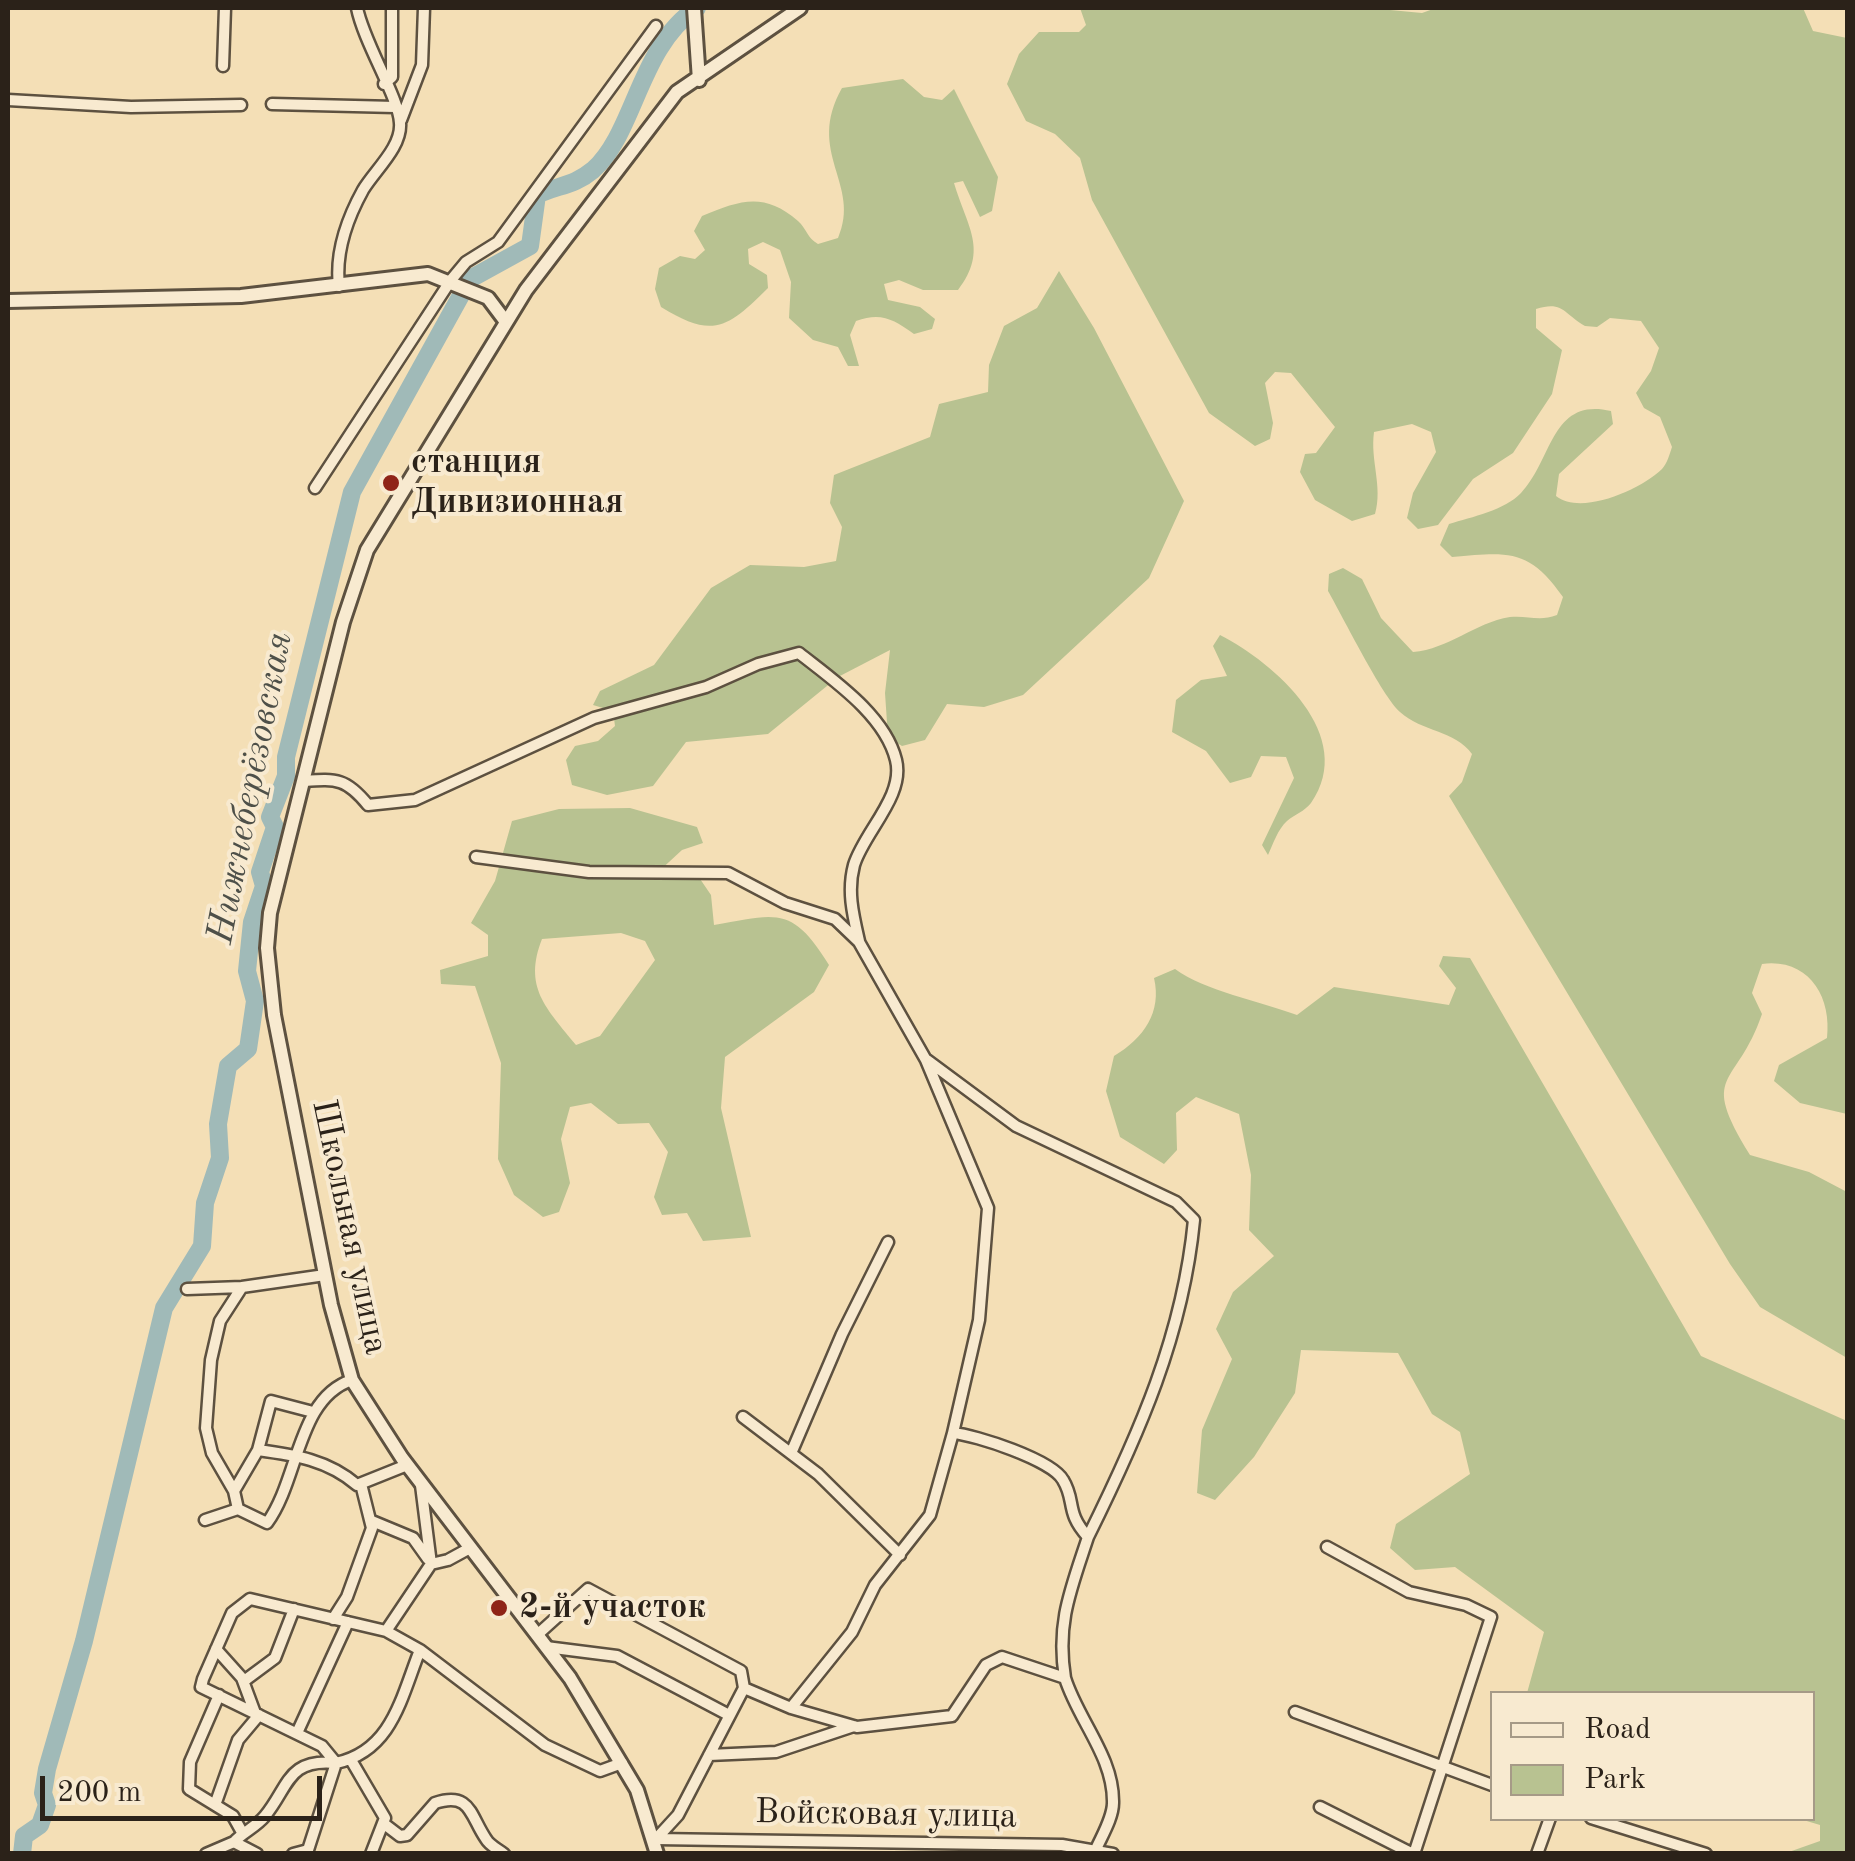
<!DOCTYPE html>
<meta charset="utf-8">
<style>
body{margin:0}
#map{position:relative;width:1855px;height:1861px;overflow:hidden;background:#f4dfb6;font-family:"Old Standard TT",serif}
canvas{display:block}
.frame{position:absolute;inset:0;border:10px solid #2b2219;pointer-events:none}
.legend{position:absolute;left:1490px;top:1691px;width:325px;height:130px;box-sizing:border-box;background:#f8ead0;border:2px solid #a69a87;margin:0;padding:12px 18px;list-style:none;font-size:30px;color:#2b2219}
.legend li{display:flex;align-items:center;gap:20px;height:50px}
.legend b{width:50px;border:2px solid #a69a87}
.scale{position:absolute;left:40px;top:1776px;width:282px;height:45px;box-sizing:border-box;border:5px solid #2b2219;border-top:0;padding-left:12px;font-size:30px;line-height:35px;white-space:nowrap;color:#2b2219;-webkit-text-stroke:8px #f8ead0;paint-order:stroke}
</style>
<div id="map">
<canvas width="1855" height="1861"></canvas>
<div class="frame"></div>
<ul class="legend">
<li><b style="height:12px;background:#f8ead0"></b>Road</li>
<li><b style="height:28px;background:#b8c291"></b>Park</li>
</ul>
<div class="scale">200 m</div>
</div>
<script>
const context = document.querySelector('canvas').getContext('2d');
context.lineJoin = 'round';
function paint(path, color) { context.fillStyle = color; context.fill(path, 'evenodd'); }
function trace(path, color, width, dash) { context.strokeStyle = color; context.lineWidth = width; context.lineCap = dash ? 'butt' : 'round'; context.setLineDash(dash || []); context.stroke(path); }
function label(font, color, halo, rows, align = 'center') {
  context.font = font + ' "Old Standard TT",serif'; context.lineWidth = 8; context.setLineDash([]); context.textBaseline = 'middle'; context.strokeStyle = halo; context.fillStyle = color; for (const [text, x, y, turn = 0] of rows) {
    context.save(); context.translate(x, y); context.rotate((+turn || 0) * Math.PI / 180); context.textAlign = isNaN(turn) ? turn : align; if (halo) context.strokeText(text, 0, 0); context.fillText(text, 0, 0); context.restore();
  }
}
paint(new Path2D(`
 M1080 8H1369L1422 13 1436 8H1803L1813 31 1847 38V1114L1800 1103 1774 1081 1779 1065 1827 1038C1832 996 1808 958 1762 964L1752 993 1762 1014C1736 1090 1698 1070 1750 1155L1809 1172 1847 1192V1358L1760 1307 1730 1264 1449 796 1462 782 1472 754C1455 730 1422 732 1400 712 1382 696 1343 617 1328 591L1329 574 1343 568 1362 579 1381 618 1413 652C1449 649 1474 623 1510 617 1527 615 1539 622 1557 615L1563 597C1529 548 1508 552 1452 557L1440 545 1449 524C1472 517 1505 510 1521 493 1553 459 1551 397 1611 411L1613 424 1559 474 1556 496C1581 516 1640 490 1662 469 1667 464 1670 453 1672 447L1660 417 1644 408 1636 393 1651 371 1659 348 1641 321 1610 318 1597 327 1585 326C1564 314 1563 300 1536 309V328L1562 350 1552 394 1513 453 1473 479 1438 525 1418 529 1407 518 1413 493 1436 452 1431 432 1412 424 1374 432C1370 461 1383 486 1375 514L1352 521 1315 500 1300 472 1305 454 1316 453 1335 427 1291 373 1275 372 1265 383 1273 423 1270 439 1255 446 1209 413 1092 200 1080 158 1055 134 1026 121 1007 84 1019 54 1039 32H1079L1086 25Z
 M903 79 924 97 942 100 954 89 998 177 992 211 980 217 963 181 954 183C967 227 989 250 958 290H923L899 280 884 284 888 300 920 307 935 319 932 329 914 334C893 319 881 312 856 321L850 335 859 366H848L838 347 813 340 789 318 791 282 780 250 763 242 748 249 749 264 767 275 768 288C726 330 712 338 661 307L655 289 659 268 680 256 695 259 705 250 694 231 702 216C741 200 764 192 798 221 807 229 807 238 818 244L838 238C862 184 805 153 842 88Z
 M1059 271 1094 328 1184 501 1149 578 1023 695 984 707 947 704 925 740 902 746 888 737 885 693 890 650 838 677 768 734 686 742 653 786 607 795 572 785 566 760 575 746 598 741 615 726 613 711 593 705 600 691 654 665 711 588 750 565 804 567 836 561 842 527 830 503 834 475 930 437 939 404 988 392 989 365 1004 326 1037 308Z
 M1220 635C1275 663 1358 736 1311 803 1305 811 1294 815 1287 821 1278 829 1273 844 1268 855L1262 845 1294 778 1286 757 1261 756 1251 777 1230 783 1206 751 1172 732 1176 700 1201 680 1227 676 1213 646Z
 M630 808 697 827 703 843 682 850 656 874 696 873 711 895 714 925C777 914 792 905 829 965L814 992 725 1057 721 1108 751 1237 703 1241 687 1213 662 1215 654 1197 668 1152 649 1123 618 1124 591 1103 570 1107 561 1139 570 1183 559 1212 543 1217 514 1195 498 1159 501 1063 475 986 441 984 440 970 488 956V935L471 923 495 881 512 821 559 809ZM621 933 645 941 655 960 600 1036 576 1045C546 1008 523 987 542 939Z
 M1443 956 1470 958 1701 1356 1847 1421V1850L1839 1854 1756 1853H1786L1820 1841V1825L1800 1819 1812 1818V1694L1527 1693 1544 1632 1455 1567 1415 1570 1390 1548 1396 1524 1470 1474 1460 1432 1432 1414 1398 1353 1301 1350 1295 1393 1254 1457 1215 1500 1197 1493 1202 1430 1232 1359 1216 1329 1233 1292 1274 1256 1249 1230 1251 1175 1239 1114 1196 1097 1176 1113 1177 1150 1164 1164 1120 1137 1106 1091 1114 1056C1144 1038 1162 1012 1154 978L1175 969C1205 991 1259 1001 1297 1015L1334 987 1449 1005 1456 988 1439 966Z`), '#b8c291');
trace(new Path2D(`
 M22 1854 24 1836 40 1825 47 1805 43 1793 47 1769 84 1641 164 1308 202 1246 205 1203 220 1158 218 1124 228 1066 248 1049 255 1001 247 971 252 922 264 886 260 872 275 827 270 817 286 776V757L352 492 470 279 530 246 537 195C558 185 574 186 593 170 635 133 639 46 697 8`), '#a0bab8', 18);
const minor = new Path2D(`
 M223 66 225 8
 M384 84 392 77V8
 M8 100 131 107 241 105
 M272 104 395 107
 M401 120 422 65 424 8
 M339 286C335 252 347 219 363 190 375 170 402 147 400 123 399 98 364 43 357 8
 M315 488 451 280 466 262 498 242 656 26
 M303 781C337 779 346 778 368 805L415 800 594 718 706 687 758 664 799 653C833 680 885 715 896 760 905 796 864 832 854 865 847 891 853 915 859 941
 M476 857 589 872 728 873 785 903 835 919 859 942 926 1060 988 1208 979 1320 953 1433
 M927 1060 1016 1126 1176 1202 1194 1220C1183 1335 1139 1434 1088 1537
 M187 1289 242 1287 325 1275
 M743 1417 818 1474 900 1555
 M258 1450C295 1455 328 1460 357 1485L407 1465
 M792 1451 842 1334 888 1242
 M421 1485 431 1564
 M234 1491 212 1453 206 1428 211 1360 220 1321 242 1287
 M238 1509 234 1491 258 1450 271 1401 313 1412
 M205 1520 238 1509 267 1523C299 1480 297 1398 352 1380
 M372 1521 413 1538 428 1559
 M1327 1547 1409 1592 1466 1605 1491 1617 1414 1854
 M431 1564 448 1560 470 1548
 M333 1619 347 1597 372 1528 361 1484
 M537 1635 588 1589 741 1671 744 1688
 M546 1647 617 1656 727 1714
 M216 1649 242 1678 255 1713
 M420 1650 545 1745 600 1771 622 1763
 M244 1681 275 1658 294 1609
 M219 1695 190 1762 189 1789 233 1816 243 1834
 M791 1708 852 1632 875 1585 930 1515 953 1433C976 1435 1052 1460 1063 1480 1076 1501 1065 1512 1088 1537 1071 1589 1056 1623 1065 1678
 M1295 1712 1492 1785
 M297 1733 348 1622
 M709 1755 776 1752 854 1726
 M351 1760 385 1818 371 1854
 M336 1763 322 1746 201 1687 203 1679 232 1613 250 1599 386 1631
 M215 1805 238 1740 259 1715
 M1320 1807 1413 1854
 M1591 1818 1706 1854
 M383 1823 400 1836 407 1835 435 1803C471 1791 470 1816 486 1839 490 1846 498 1849 504 1854
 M656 1839 678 1815 744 1688 791 1708 857 1727 952 1716 986 1665 1002 1657 1065 1678C1078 1720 1114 1757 1113 1803 1113 1817 1103 1834 1097 1847
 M656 1839 1062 1845 1113 1854
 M234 1842C243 1832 256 1827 265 1816 289 1787 287 1758 336 1763
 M206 1854 234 1842 257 1854
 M293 1854 308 1850 336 1763C392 1751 401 1698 420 1650L386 1631 431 1564
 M1537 1854 1550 1818`);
const tertiary = new Path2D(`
 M694 8 699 80
 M8 301 241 296 428 274 488 298 506 322
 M657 1854 637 1790 570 1678 402 1458 352 1380 331 1305 274 1015 267 948 270 913 343 622 367 550 526 290 677 92 800 8`);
trace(minor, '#5d5140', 15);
trace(tertiary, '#5d5140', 18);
trace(minor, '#f8ead0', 10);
trace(tertiary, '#f8ead0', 12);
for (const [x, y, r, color] of [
 [391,483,10,"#8f2418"],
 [499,1608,10,"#8f2418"]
]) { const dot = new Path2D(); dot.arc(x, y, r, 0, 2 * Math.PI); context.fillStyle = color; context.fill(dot); trace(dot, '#f8ead0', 4); }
label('bold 35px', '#2b2219', '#f8ead0', [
 ["станция",411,463],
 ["Дивизионная",411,503],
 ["2-й участок",519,1608]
], 'left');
label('35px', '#2b2219', '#f8ead0', [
 ["Школьная улица",349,1227,78],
 ["Войсковая улица",886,1815,1]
]);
label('italic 38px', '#4e5049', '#f8ead0', [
 ["Нижнеберёзовская",251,788,-79]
]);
</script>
